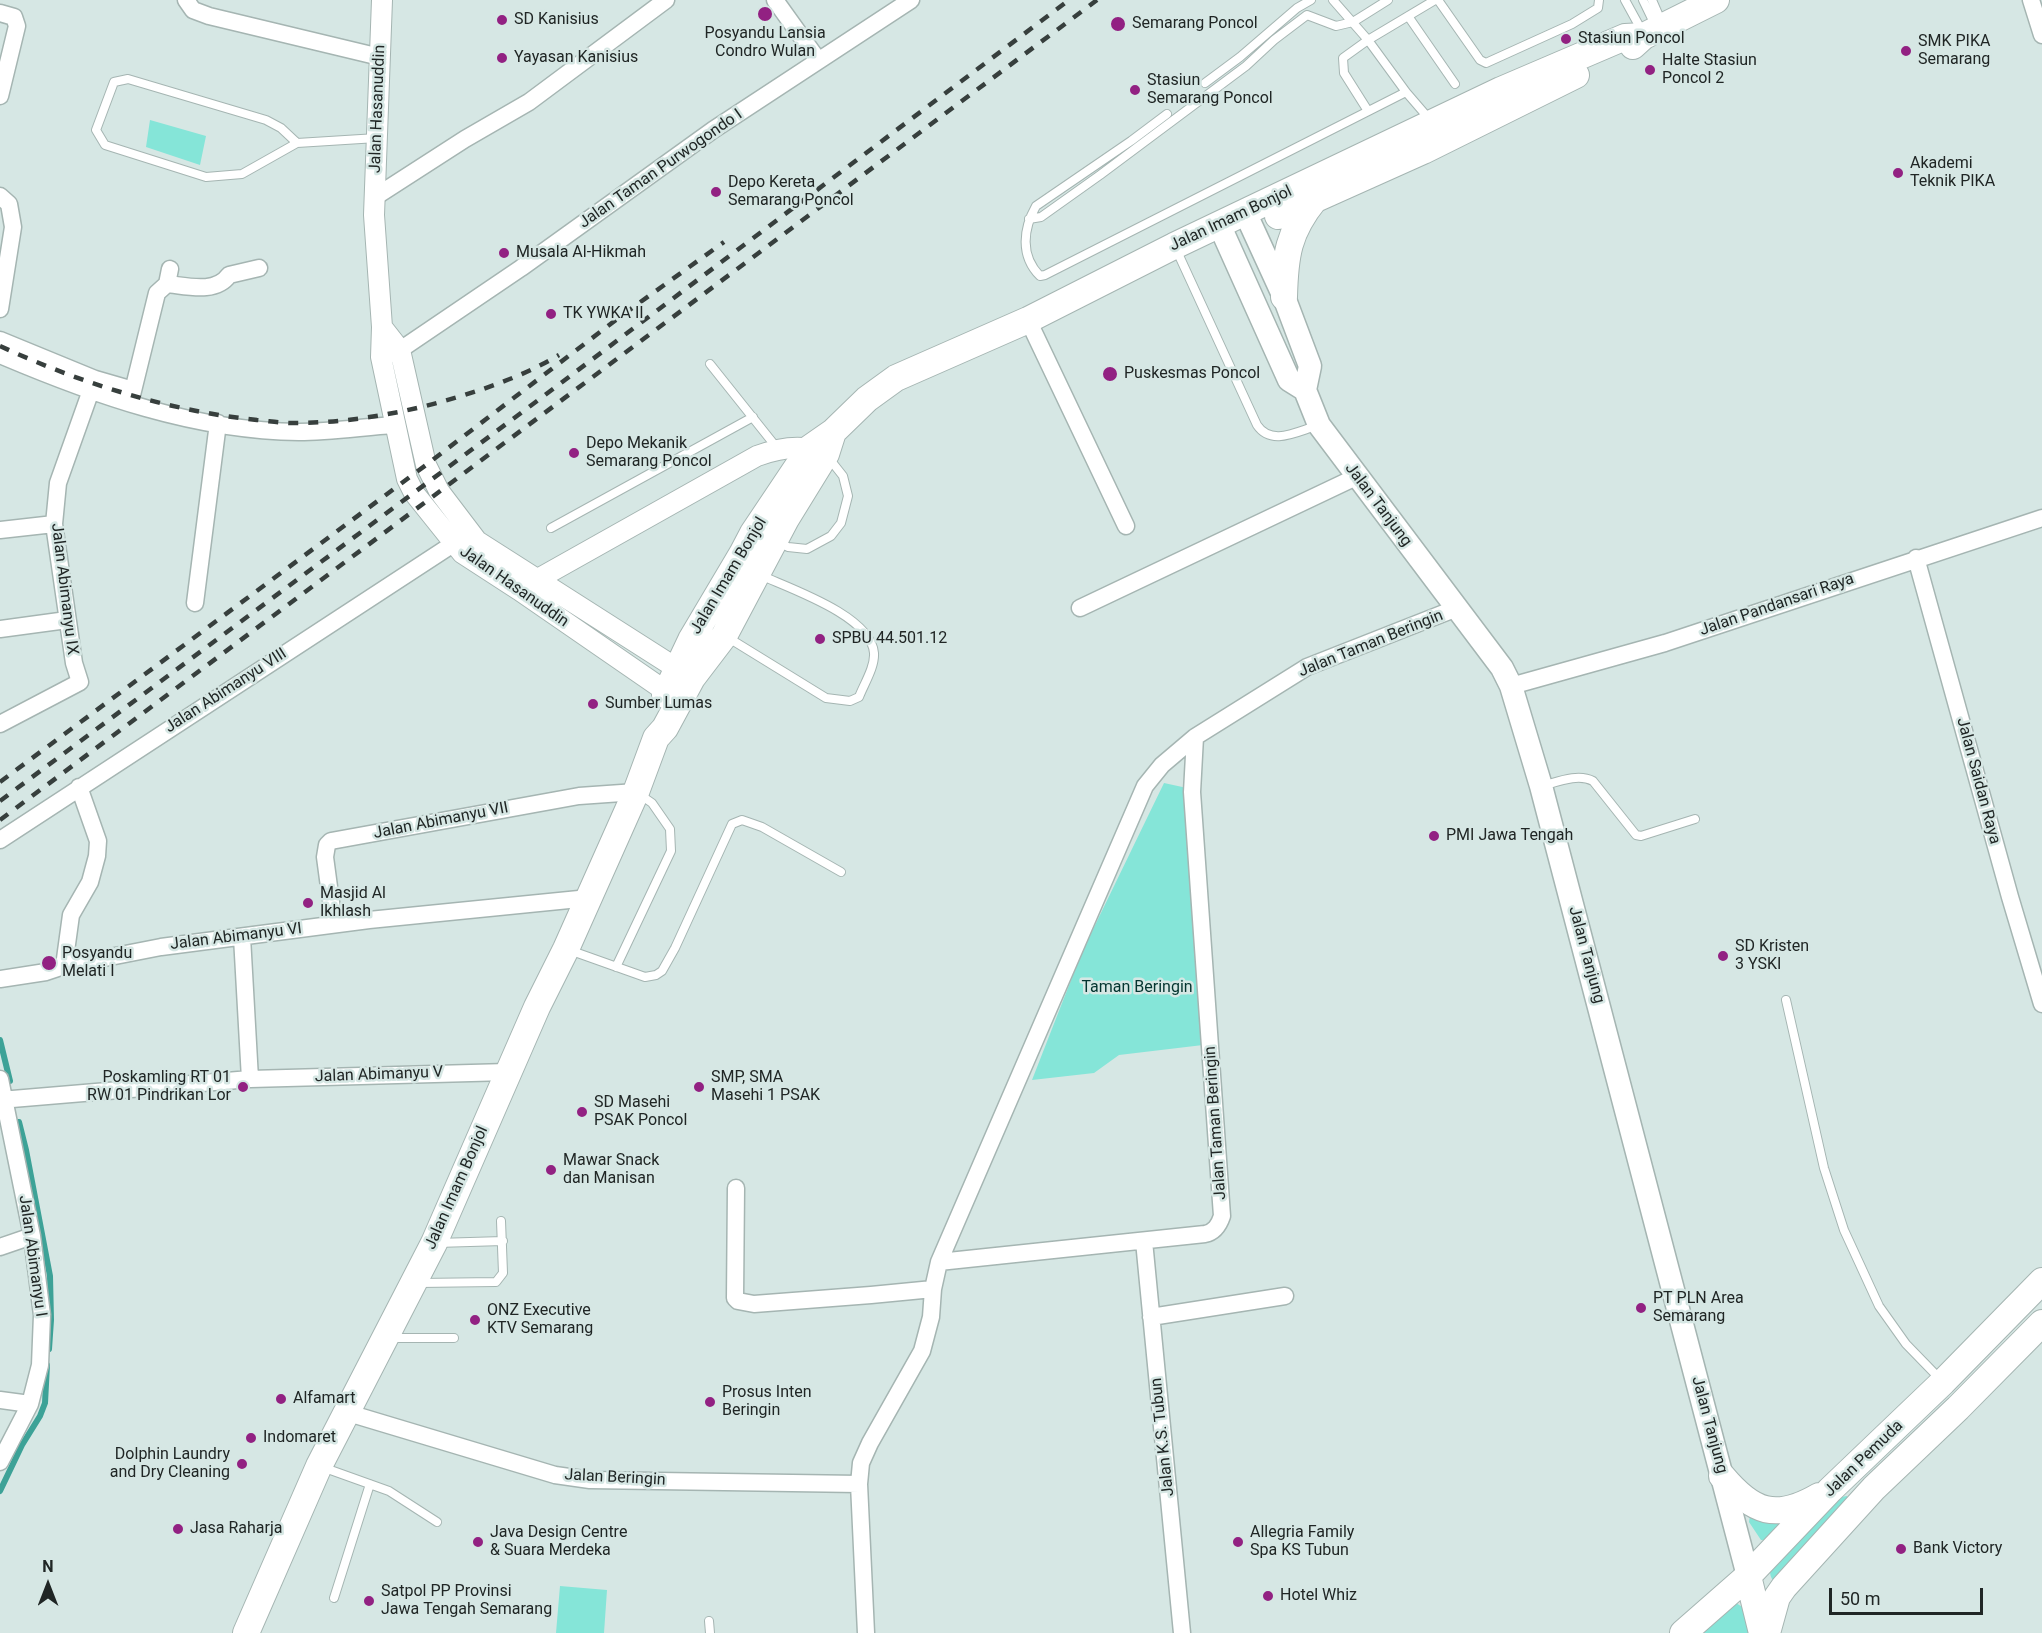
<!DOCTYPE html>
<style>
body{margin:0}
#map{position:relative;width:2042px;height:1633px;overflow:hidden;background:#d6e7e4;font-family:Roboto,sans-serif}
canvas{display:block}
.north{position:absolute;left:18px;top:1555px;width:60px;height:60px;-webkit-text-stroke:4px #d6e7e4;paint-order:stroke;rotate:0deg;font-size:16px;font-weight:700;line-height:24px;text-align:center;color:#202625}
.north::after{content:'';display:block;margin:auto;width:21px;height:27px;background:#202625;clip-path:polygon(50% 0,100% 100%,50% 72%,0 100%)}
.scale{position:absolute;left:1829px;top:1588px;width:154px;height:27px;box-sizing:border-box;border:3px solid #202625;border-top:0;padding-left:8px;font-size:18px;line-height:21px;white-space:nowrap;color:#202625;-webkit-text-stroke:4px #d6e7e4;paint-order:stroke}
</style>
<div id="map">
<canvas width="2042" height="1633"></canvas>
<div class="north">N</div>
<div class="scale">50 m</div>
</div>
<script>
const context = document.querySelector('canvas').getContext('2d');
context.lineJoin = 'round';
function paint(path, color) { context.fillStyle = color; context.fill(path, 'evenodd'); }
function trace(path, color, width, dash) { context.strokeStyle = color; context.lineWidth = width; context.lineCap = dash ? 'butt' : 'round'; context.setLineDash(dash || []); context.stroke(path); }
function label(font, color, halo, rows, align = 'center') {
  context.font = font + ' Roboto,sans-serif'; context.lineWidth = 5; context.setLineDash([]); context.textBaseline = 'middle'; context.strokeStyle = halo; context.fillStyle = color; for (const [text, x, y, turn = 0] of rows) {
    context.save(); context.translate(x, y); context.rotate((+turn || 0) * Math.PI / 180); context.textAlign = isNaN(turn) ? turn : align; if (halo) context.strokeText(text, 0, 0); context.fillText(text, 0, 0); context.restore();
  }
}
paint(new Path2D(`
 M150 120 206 136 200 165 146 147Z
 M1164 783 1187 788 1203 1045 1119 1055 1094 1073 1032 1080 1082 952Z
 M1847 1496 1848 1499 1775 1582C1770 1578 1770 1574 1770 1567L1841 1497Z
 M1750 1516 1782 1518 1781 1525 1764 1540H1761L1749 1522Z
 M560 1586 607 1590 604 1633H556Z
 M1736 1603 1744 1608 1750 1633H1701Z`), '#85e5d8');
trace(new Path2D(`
 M0 1040 10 1081
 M19 1122 26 1150 50 1276 51 1320 49 1349
 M0 1491 22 1445 40 1416 45 1403 47 1365`), '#3da297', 6);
const service = new Path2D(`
 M1333 0 1368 40 1406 92 1431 121
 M1438 0 1480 60 1486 63 1572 24 1598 8 1599 0
 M1625 0 1642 31
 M1643 0 1656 27
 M1652 0 1662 23
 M1408 16 1455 84
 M1205 83 1240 57 1297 8 1311 0
 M1368 111 1344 73 1343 58 1368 40 1435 0
 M1167 114 1131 141 1036 206C1023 229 1020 256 1040 276L1045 275 1406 92
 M297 143 281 128 266 120 128 79 114 82 96 130 105 145 206 177 242 174 297 143 377 138
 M1029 219 1041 217 1100 175 1246 66 1274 40 1307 15 1336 26 1353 22 1388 0
 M1176 249 1257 425C1271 446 1296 432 1316 426
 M710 364 777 448
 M551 528 753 417
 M776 541 788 547 807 549 831 536 841 523 848 496 843 476 828 457
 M727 637 826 698 850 701 859 697C864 684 875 667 874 653 871 616 791 589 760 575
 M1542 786C1557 782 1578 773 1593 781L1636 835 1641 836 1695 819
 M569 950 645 977 656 975 662 971 675 948 732 824 742 820 762 827 841 872
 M616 967 671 851 670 829 652 803 639 794
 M1786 1000 1824 1168 1844 1230 1879 1306 1906 1344 1941 1380
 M437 1243 503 1241
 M419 1283 496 1282 503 1273 501 1221
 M390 1338H454
 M322 1467 389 1491 437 1522
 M334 1598 370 1484
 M709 1621 710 1633`);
const minor = new Path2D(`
 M186 0 193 10 209 16 380 57
 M775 0 818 60
 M2031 0 2042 35
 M0 13 14 17 17 26 0 96
 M0 196 9 204 13 227 0 309
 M375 197 465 139 529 102 666 0
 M167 284C187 286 216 294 229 275L259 268
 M1028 320 1126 526
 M0 340 95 379 133 390
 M0 355C94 395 195 431 299 432 330 432 363 427 394 425
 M388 355 400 350 521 268 713 130 911 0
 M131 399 157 293 167 284 170 269
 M0 530 54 524
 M1916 558 2010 897 2042 1004
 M195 603 218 423
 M1080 608 1356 477
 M0 629 67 620
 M1511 686 1665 643 2042 518
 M0 724 80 682 74 663 54 524 58 483 95 379
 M0 840 453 544
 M334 924 325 857 327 845 331 841 579 796 636 792
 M242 937 250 1079
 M64 966 71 915 90 882 97 856 98 841 79 787
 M0 979 46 972 64 966 161 947 369 920 589 898
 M0 1079 32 1236 42 1315 40 1365 30 1404 0 1462
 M0 1100 250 1079 508 1072
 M736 1188 735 1298 738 1301 754 1304 871 1295 933 1289
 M1144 1241 1182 1633
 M0 1247 32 1236
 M939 1262 1205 1234C1215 1232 1219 1225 1222 1216L1192 792 1195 737
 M1151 1317 1285 1296
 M0 1400 30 1404
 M345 1412 555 1475 590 1480 859 1484
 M866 1633 859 1484 861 1463 870 1443 922 1351 931 1317 933 1289 939 1262 1145 786 1162 765 1195 737 1307 667 1457 608`);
const tertiary = new Path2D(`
 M382 0 374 215 382 327 381 357 407 479 414 493 462 553 519 590 677 699
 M382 327 400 350 426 465 439 491 477 541 687 675
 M529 584 757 456C776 449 798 444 818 451`);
const secondary = new Path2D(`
 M1245 212 1284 297 1310 366 1305 390 1319 425 1502 668 1511 686 1541 786 1748 1576
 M1219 224 1289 380 1305 390`);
const primary = new Path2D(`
 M1633 46 1644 36 1716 0
 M1278 216 1423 151 1576 75
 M1284 297C1285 256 1288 232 1315 199
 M665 695 691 640 742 554 753 533 810 448 833 432 867 399 896 378 1028 320 1174 246 1501 90 1625 37 1644 36
 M1722 1476C1753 1513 1776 1521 1819 1496
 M1748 1576 1762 1633
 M246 1633 319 1466 434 1243 537 1007 566 949 636 792 656 738 665 728 692 678 724 636 786 519 826 454 833 432
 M1683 1633 1748 1576 1830 1490 1943 1382 2042 1281
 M1767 1633 1777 1597 1784 1587 1874 1488 1958 1408 2042 1323`);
trace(service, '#a5b5b2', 10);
trace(minor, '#a5b5b2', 19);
trace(tertiary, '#a5b5b2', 22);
trace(secondary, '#a5b5b2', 25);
trace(primary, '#a5b5b2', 28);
trace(service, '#fff', 8);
trace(minor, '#fff', 16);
trace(tertiary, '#fff', 20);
trace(secondary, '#fff', 22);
trace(primary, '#fff', 26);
trace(new Path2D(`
 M0 346C80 383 169 411 257 420 269 421 281 423 293 423 349 423 405 413 458 397 494 386 527 374 559 355
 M0 782 426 465 621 316 724 242
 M0 801 537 401 1069 0
 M0 820 1097 0`), '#373f3d', 4.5, [10, 10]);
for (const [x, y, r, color] of [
 [765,14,8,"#922182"],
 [502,20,6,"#922182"],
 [1118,24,8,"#922182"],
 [1566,39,6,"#922182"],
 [1906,51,6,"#922182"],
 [502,58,6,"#922182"],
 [1650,70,6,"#922182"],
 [1135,90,6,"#922182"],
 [1898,173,6,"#922182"],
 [716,192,6,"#922182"],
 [504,253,6,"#922182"],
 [551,314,6,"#922182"],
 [1110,374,8,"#922182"],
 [574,453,6,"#922182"],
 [820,639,6,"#922182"],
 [593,704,6,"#922182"],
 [1434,836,6,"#922182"],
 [308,903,6,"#922182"],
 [1723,956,6,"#922182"],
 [49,963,8,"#922182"],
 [243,1087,6,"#922182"],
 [699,1087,6,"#922182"],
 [582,1112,6,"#922182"],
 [551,1170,6,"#922182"],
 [1641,1308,6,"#922182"],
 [475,1320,6,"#922182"],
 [281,1399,6,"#922182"],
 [710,1402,6,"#922182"],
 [251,1438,6,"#922182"],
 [242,1464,6,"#922182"],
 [178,1529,6,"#922182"],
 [478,1542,6,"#922182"],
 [1238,1542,6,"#922182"],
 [1901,1549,6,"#922182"],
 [1268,1596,6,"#922182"],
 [369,1601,6,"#922182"]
]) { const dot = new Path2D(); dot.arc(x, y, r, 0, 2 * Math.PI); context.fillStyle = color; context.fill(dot); trace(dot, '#d6e7e4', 2); }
label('16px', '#202625', '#d6e7e4', [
 ["SD Kanisius",514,20],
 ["Semarang Poncol",1132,24],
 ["Posyandu Lansia",765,34,"center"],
 ["Condro Wulan",765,52,"center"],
 ["Stasiun Poncol",1578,39],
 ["SMK PIKA",1918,42],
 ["Semarang",1918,60],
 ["Yayasan Kanisius",514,58],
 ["Halte Stasiun",1662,61],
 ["Poncol 2",1662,79],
 ["Stasiun",1147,81],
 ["Semarang Poncol",1147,99],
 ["Akademi",1910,164],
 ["Teknik PIKA",1910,182],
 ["Depo Kereta",728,183],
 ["Semarang Poncol",728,201],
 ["Musala Al-Hikmah",516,253],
 ["TK YWKA II",563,314],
 ["Puskesmas Poncol",1124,374],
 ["Depo Mekanik",586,444],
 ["Semarang Poncol",586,462],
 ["SPBU 44.501.12",832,639],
 ["Sumber Lumas",605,704],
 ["PMI Jawa Tengah",1446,836],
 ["Masjid Al",320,894],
 ["Ikhlash",320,912],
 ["SD Kristen",1735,947],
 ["3 YSKI",1735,965],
 ["Posyandu",62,954],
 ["Melati I",62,972],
 ["Poskamling RT 01",231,1078,"right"],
 ["RW 01 Pindrikan Lor",231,1096,"right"],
 ["SMP, SMA",711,1078],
 ["Masehi 1 PSAK",711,1096],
 ["SD Masehi",594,1103],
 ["PSAK Poncol",594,1121],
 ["Mawar Snack",563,1161],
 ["dan Manisan",563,1179],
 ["PT PLN Area",1653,1299],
 ["Semarang",1653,1317],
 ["ONZ Executive",487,1311],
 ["KTV Semarang",487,1329],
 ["Prosus Inten",722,1393],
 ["Beringin",722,1411],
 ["Alfamart",293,1399],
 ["Indomaret",263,1438],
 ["Dolphin Laundry",230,1455,"right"],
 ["and Dry Cleaning",230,1473,"right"],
 ["Jasa Raharja",190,1529],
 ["Java Design Centre",490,1533],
 ["& Suara Merdeka",490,1551],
 ["Allegria Family",1250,1533],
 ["Spa KS Tubun",1250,1551],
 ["Bank Victory",1913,1549],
 ["Satpol PP Provinsi",381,1592],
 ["Jawa Tengah Semarang",381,1610],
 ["Hotel Whiz",1280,1596]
], 'left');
label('16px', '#202625', '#d6e7e4', [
 ["Jalan Hasanuddin",378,109,-88],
 ["Jalan Taman Purwogondo I",661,169,-35],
 ["Jalan Imam Bonjol",1231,219,-25],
 ["Jalan Tanjung",1378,505,53],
 ["Jalan Imam Bonjol",729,576,-59],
 ["Jalan Hasanuddin",514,587,35],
 ["Jalan Abimanyu IX",64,589,83],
 ["Jalan Pandansari Raya",1777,605,-19],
 ["Jalan Taman Beringin",1371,644,-22],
 ["Jalan Abimanyu VIII",226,691,-33],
 ["Jalan Saidan Raya",1978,781,75],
 ["Jalan Abimanyu VII",441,821,-11],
 ["Jalan Abimanyu VI",236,937,-7],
 ["Jalan Tanjung",1586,955,75],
 ["Jalan Abimanyu V",379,1075,-2],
 ["Jalan Taman Beringin",1216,1123,-94],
 ["Jalan Imam Bonjol",457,1188,-66],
 ["Jalan Abimanyu I",32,1256,82],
 ["Jalan Tanjung",1709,1425,75],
 ["Jalan K.S. Tubun",1163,1437,-96],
 ["Jalan Pemuda",1864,1459,-44],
 ["Jalan Beringin",615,1478,3]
]);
label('16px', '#03342f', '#d6e7e4', [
 ["Taman Beringin",1137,988]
]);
</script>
